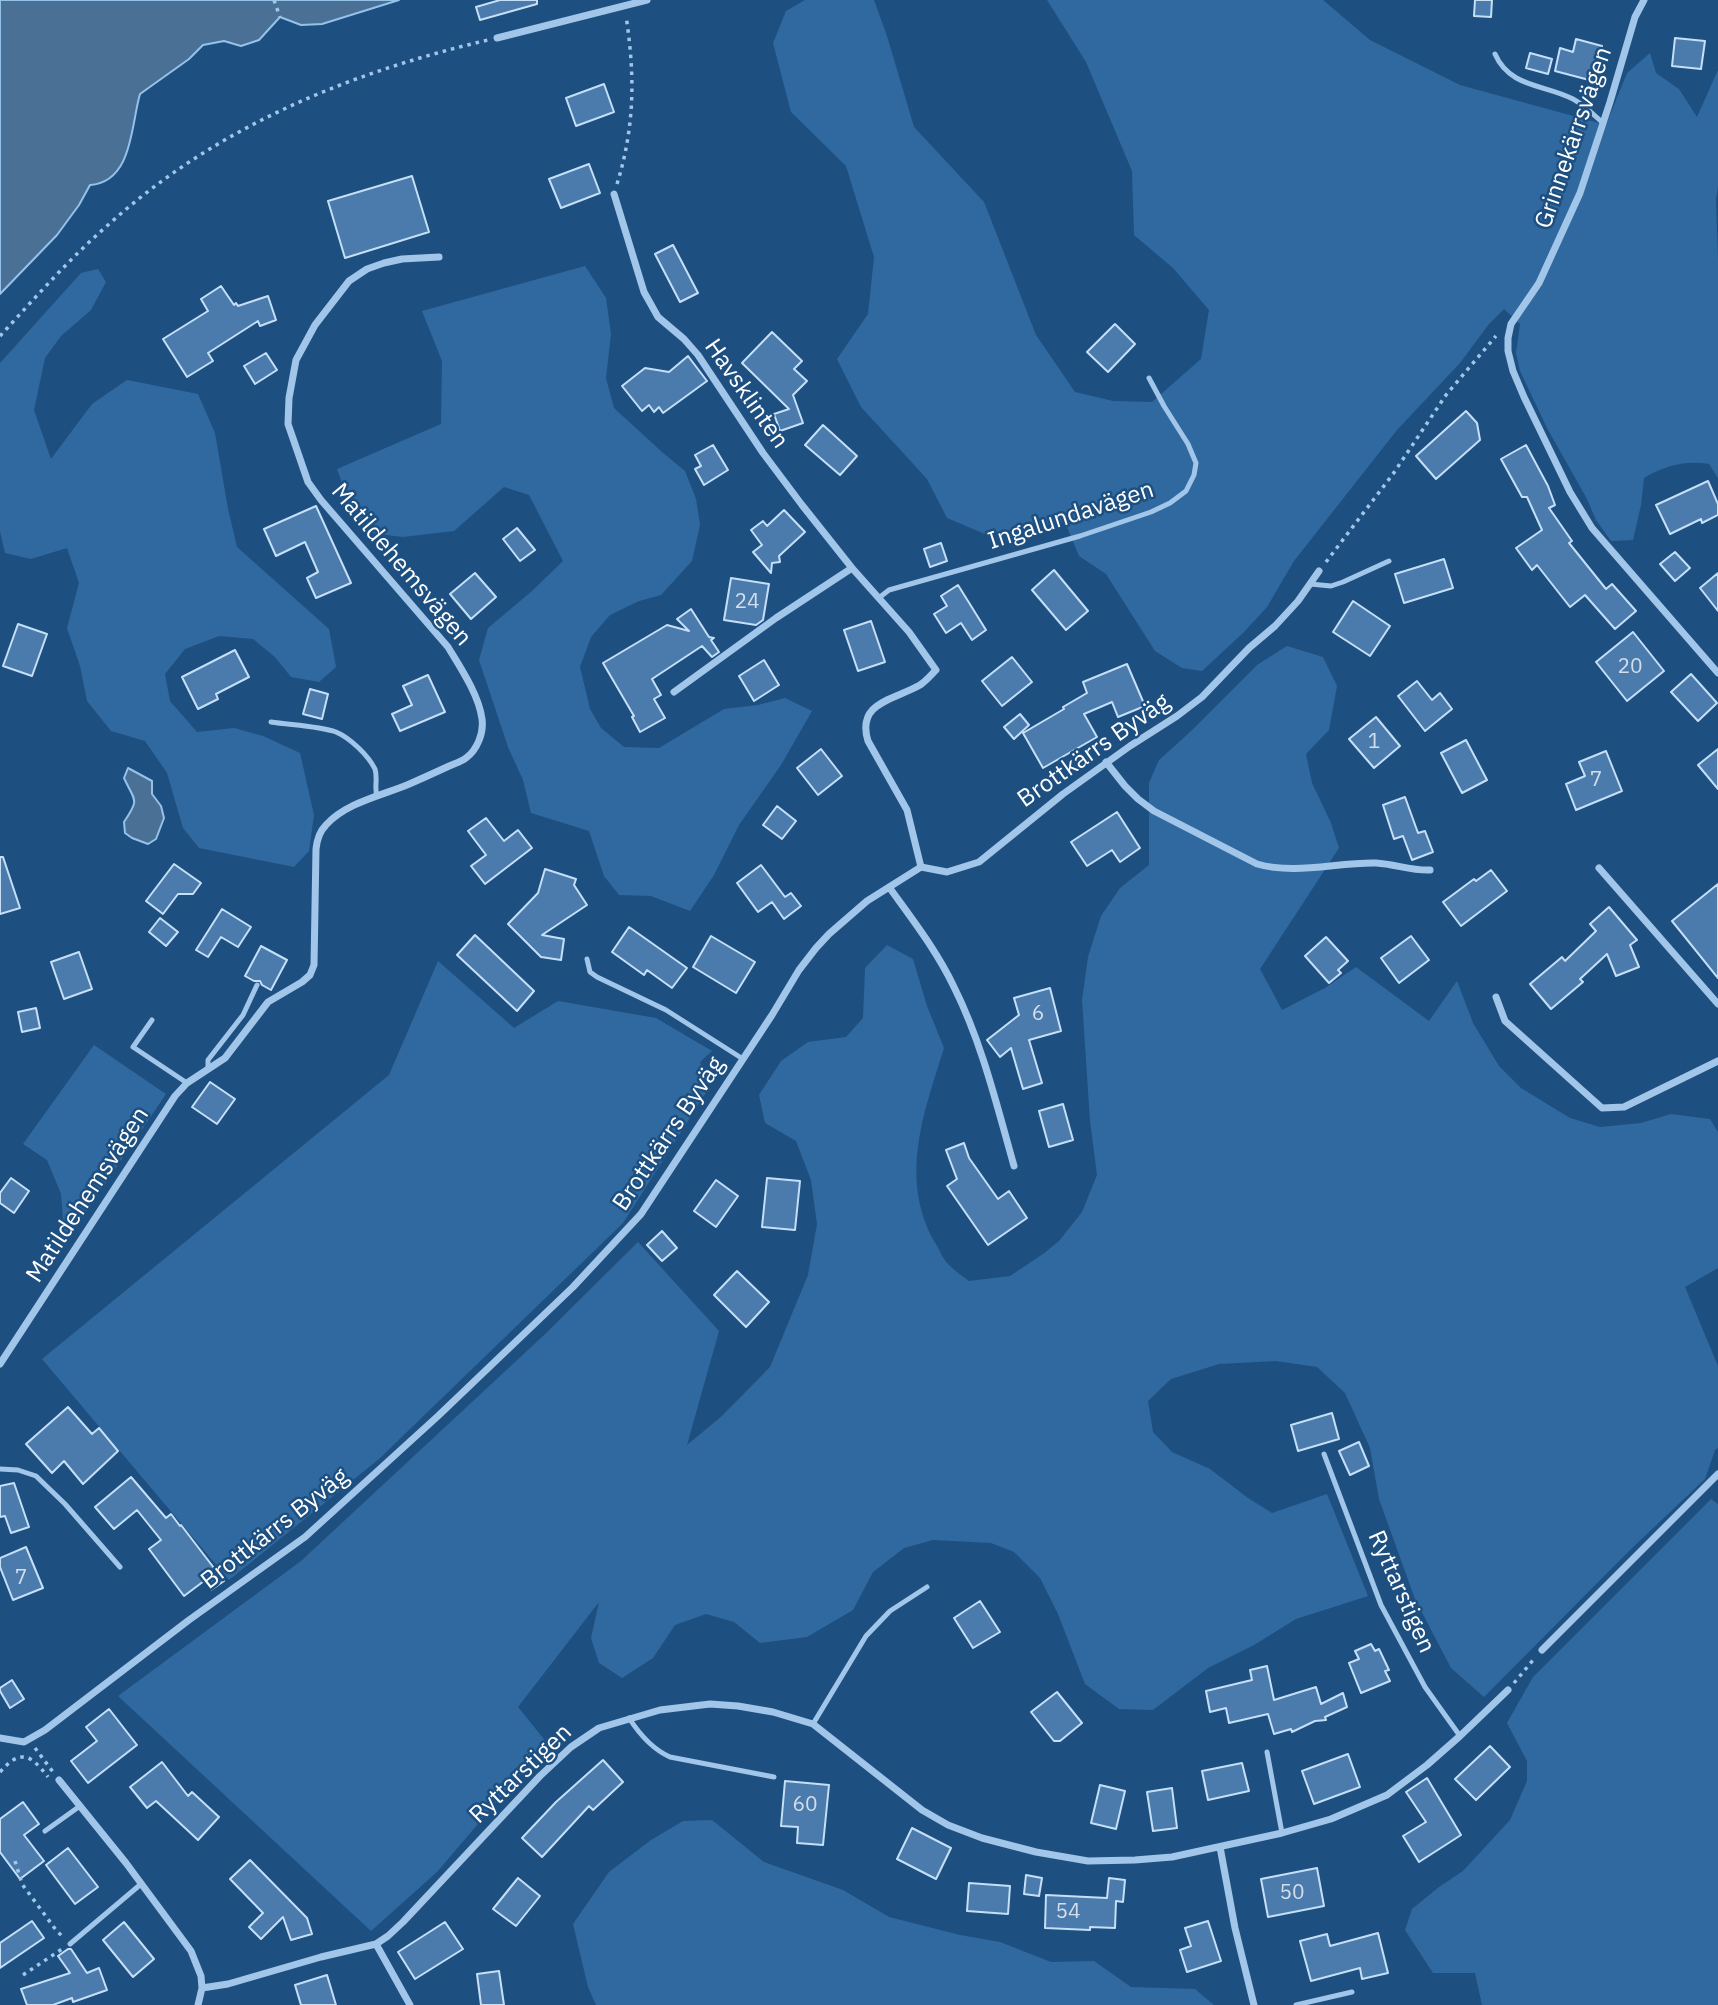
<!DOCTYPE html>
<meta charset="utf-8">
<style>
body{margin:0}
canvas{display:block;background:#1d4f80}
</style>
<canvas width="1718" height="2005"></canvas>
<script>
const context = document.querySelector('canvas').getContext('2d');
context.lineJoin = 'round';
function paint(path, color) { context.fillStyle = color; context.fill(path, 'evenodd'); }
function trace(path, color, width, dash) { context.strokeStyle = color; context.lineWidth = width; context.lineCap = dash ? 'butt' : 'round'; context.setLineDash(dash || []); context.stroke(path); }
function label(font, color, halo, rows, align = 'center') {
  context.font = font + ' "IBM Plex Sans",sans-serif'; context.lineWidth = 5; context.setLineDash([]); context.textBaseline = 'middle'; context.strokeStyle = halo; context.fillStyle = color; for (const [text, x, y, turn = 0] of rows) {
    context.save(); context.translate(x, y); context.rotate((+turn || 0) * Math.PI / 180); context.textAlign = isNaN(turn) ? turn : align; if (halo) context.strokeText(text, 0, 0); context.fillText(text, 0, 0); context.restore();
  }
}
paint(new Path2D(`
 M805 0H874L887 36 914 127 984 202 1036 335 1075 392 1113 401 1152 402 1201 359 1209 310 1173 268 1134 235 1132 171 1086 62 1047 0H1323L1370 40 1460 85 1606 125 1627 73 1650 53 1656 73 1679 89 1697 117 1718 70V186L1716 200 1718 259V478L1709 464C1686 460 1664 466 1644 478L1641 505 1633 540 1611 541 1596 520 1587 499 1547 428 1520 371 1516 353 1520 324 1504 309 1489 324 1460 363 1397 430 1294 561 1267 607 1244 632 1202 671 1182 668 1155 651 1106 574 1079 556 1065 522 985 534 947 518 927 479 861 407 837 359 868 314 874 257 846 166 791 112 773 43 786 11Z
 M585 266 606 298 611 334 606 378 614 408 662 452 685 471 696 499 700 525 692 561 661 595 639 601 610 615 591 637 580 667 590 709 601 728 624 747 659 748 724 709 758 705 785 698 812 711 781 765 739 825 714 875 690 911 651 896 619 895 604 876 589 831 531 813 523 780 508 747 479 660 488 628 532 591 563 561 529 495 504 487 454 531 403 537 370 533 352 512 337 469 441 424 442 361 422 311Z
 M98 269 106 282 91 310 61 336 45 358 34 410 51 459 92 404 127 380 198 394 215 433 228 509 237 547 329 629 336 667 319 682 291 677 275 657 253 639 219 636 185 649 165 674 170 701 197 732 234 728 263 736 300 753 314 815 309 851 294 867 199 848 183 828 167 773 145 741 111 731 87 701 80 666 67 628 79 583 67 548 31 559 5 553 0 531V363L81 273Z
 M1287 646 1323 657 1337 686 1329 730 1306 754 1312 783 1331 823 1339 848 1260 969 1282 1010 1325 988 1356 967 1429 1021 1457 981 1473 1023 1499 1066 1521 1088 1570 1118 1600 1127 1641 1123 1671 1114 1710 1119 1718 1132V1268L1685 1287 1718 1366V1448L1715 1450 1705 1479 1629 1551 1484 1697 1451 1668 1415 1599 1379 1499 1370 1448 1345 1393 1317 1367 1276 1361 1219 1364 1171 1379 1148 1401 1153 1432 1172 1452 1210 1469 1248 1498 1272 1513 1327 1494 1368 1596 1296 1619 1254 1645 1208 1668 1153 1710 1119 1709 1085 1684 1058 1614 1040 1578 1014 1552 991 1543 933 1540 904 1548 873 1572 853 1610 807 1637 760 1643 734 1622 706 1614 675 1625 653 1658 622 1678 599 1663 591 1638 599 1602 518 1707 547 1743 437 1872 371 1931 118 1696 301 1561 543 1336 638 1242 719 1331 687 1445 722 1416 770 1367 808 1275 817 1224 811 1180 796 1141 765 1123 759 1095 781 1061 808 1042 846 1037 863 1018 865 968 887 945 913 959 927 1006 944 1048C924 1112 899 1177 934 1241 939 1248 942 1258 948 1264 954 1270 962 1276 969 1281L1010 1276 1043 1254 1059 1241 1082 1212 1097 1175 1090 1121 1082 1000 1088 957 1101 916 1120 888 1149 865V783L1159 760 1189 733 1257 665Z
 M438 961 514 1028 558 1001 656 1018 712 1051 700 1062 709 1088 623 1223 379 1459 229 1580 42 1359 389 1075Z
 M94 1045 166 1094 65 1243 61 1194 47 1160 23 1144Z
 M1711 1499 1718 1504V2005H1482L1475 1973H1433L1405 1930 1412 1909 1439 1887 1463 1871 1510 1820 1527 1781V1761L1507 1723 1533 1677Z
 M712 1820 764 1862 843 1890 889 1917 960 1935 1000 1942 1051 1962 1094 1961 1131 1987 1195 1989 1214 2005H596L588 1987 573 1924 609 1872 651 1840 683 1821Z`), '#30699f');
const water = new Path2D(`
 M0 0H399L322 24 301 25 280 17 259 40 241 46 224 41 203 45 189 59 140 94C131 124 133 182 90 185L79 205 57 235 0 294Z
 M128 768 152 781V794L161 806 164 818 156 839 148 844 132 838 125 833 124 822C140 798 135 802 124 778Z`);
paint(water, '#4b7095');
trace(water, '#94c2eb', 2);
const building = new Path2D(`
 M500 0H537V4L480 20 476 7Z
 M1475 0H1492L1491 17 1474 16Z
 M1675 38 1705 41 1701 69 1672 66Z
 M1576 39 1602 46 1593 81 1555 71 1560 48 1573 52Z
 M1530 53 1552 59 1548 74 1526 68Z
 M604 84 614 112 576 126 566 98Z
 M589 164 600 193 561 208 549 179Z
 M412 176 429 232 345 258 328 201Z
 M673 245 698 293 680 302 655 254Z
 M221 286 234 305 236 303 238 306 268 296 276 320 260 326 258 321 208 353 213 361 187 377 163 339 208 311 201 299Z
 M1115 324 1135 344 1108 372 1087 352Z
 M772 332 802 361 794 369 807 381 793 395 803 423 780 431 774 414 789 409 742 363Z
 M266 353 277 370 255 384 244 366Z
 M688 356 707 381 663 413 659 407 654 412 649 405 642 411 622 386 645 368 669 372Z
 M1466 411 1477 423 1480 440 1436 479 1416 456Z
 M823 425 857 456 840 475 805 445Z
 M713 445 728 470 704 485 695 469 701 466 695 455Z
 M1526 445 1548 486 1555 505 1549 508 1572 541 1569 543 1606 589 1612 584 1636 611 1615 629 1585 595 1570 607 1537 565 1532 570 1516 548 1542 530 1527 497H1522L1501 459Z
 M1708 481 1718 504V515L1702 523 1701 519 1670 534 1656 505Z
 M316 506 351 583 316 598 307 578 318 572 305 542 276 556 264 529Z
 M784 510 805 532 779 556 780 562 772 563 771 573 753 552 762 545 751 530 763 521 767 526Z
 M517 528 535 550 520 561 503 539Z
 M941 543 947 561 930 567 924 549Z
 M1675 552 1690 568 1675 581 1660 564Z
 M1444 559 1453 588 1404 603 1395 574Z
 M1054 570 1088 611 1066 630 1032 590Z
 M475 573 496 597 471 619 450 594Z
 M1718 573V611L1700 588Z
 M731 578 769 584 763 620 756 625 724 620Z
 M958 585 986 630 972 640 961 623 946 633 934 614 947 606 941 596Z
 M1353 601 1390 626 1370 656 1333 632Z
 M691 609 709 637 714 638 711 640 719 652 712 657 702 646 652 679 661 695 654 699 665 718 640 732 632 717 634 716 603 663 667 625 689 631 677 619Z
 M871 621 885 662 858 671 844 630Z
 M18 624 47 634 32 676 3 666Z
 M1633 632 1664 671 1627 701 1596 662Z
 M235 650 249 677 216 694 218 699 198 709 182 677Z
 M1012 657 1032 682 1002 706 982 681Z
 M764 660 779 685 754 701 739 676Z
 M1127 664 1145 706 1118 717 1112 702 1084 714 1097 737 1043 768 1023 733 1064 709 1063 707 1087 693 1083 682Z
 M1691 674 1717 703 1698 721 1671 692Z
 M428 675 445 712 400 731 392 714 412 705 403 686Z
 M1417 681 1432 700 1440 693 1452 709 1425 731 1398 696Z
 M310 689 328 694 322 719 303 714Z
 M1020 714 1029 725 1014 739 1004 727Z
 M1376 717 1400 746 1374 768 1349 739Z
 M1466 740 1487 780 1462 793 1441 753Z
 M821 749 842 776 818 795 797 768Z
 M1718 749V789L1698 765Z
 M1606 751 1622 791 1576 810 1566 784 1585 776 1579 762Z
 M1405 797 1418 833 1425 831 1433 852 1412 860 1403 836 1394 839 1383 805Z
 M777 806 796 821 782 839 763 825Z
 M1117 812 1140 848 1120 862 1112 850 1087 866 1071 842Z
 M486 818 504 841 518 830 532 848 485 884 471 866 486 855 468 831Z
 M0 857H3L20 908 0 914Z
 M174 864 201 883 193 894H178L163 914 146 901Z
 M761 865 785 897 791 893 801 906 784 919 772 902 758 912 737 883Z
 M545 869 576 879 574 885 587 905 542 935 564 939 561 960 541 957 508 924 538 893Z
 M1491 870 1507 891 1461 926 1443 902 1474 879 1476 881Z
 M1718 884V978L1672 921Z
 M1609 907 1637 940 1630 945 1639 967 1616 976 1607 954 1580 979 1583 982 1551 1009 1530 984 1562 957 1565 961 1596 931 1590 924Z
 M222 909 251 927 238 947 221 937 208 957 196 950Z
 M160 918 178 932 166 946 149 932Z
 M629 927 687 968 672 988 647 970 644 975 612 952Z
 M475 935 534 991 517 1011 457 955Z
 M711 936 755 962 736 993 693 967Z
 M1411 936 1429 960 1399 983 1381 958Z
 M1326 937 1348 961 1338 970 1341 973 1329 983 1305 956Z
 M261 946 287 960 271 990 262 985 260 981H254L245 976Z
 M79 952 92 989 64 999 51 962Z
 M1050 988 1061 1031 1029 1040 1042 1083 1023 1089 1011 1048 1000 1057 987 1040 1019 1015 1014 998Z
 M36 1008 40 1028 22 1032 18 1012Z
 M210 1082 235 1099 217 1124 192 1107Z
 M1063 1104 1073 1140 1049 1147 1039 1111Z
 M964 1143 969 1158 998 1199 1009 1191 1027 1218 988 1245 947 1186 957 1179 946 1150Z
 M11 1178 29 1191 14 1213 0 1203V1193Z
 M767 1178 800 1181 795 1230 762 1227Z
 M716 1180 738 1196 716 1227 694 1211Z
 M662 1231 677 1248 662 1261 647 1245Z
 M737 1271 769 1302 746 1327 714 1295Z
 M68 1407 92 1434 99 1428 118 1451 83 1484 64 1461 52 1473 26 1444Z
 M1332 1413 1339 1439 1298 1451 1291 1425Z
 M1359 1442 1369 1466 1350 1475 1339 1451Z
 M131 1477 166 1518 171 1514 180 1526 181 1525 224 1581 211 1590 204 1581 184 1596 149 1549 161 1540 137 1510 114 1529 95 1507Z
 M14 1483 29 1527 11 1533 5 1516 0 1517V1486Z
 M26 1547 43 1588 13 1600 0 1567V1558Z
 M980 1601 1000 1632 973 1648 954 1618Z
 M1371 1644 1375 1651 1379 1649 1389 1670 1385 1671 1390 1681 1361 1693 1349 1663 1359 1659 1355 1651Z
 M1267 1666 1274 1700 1316 1687 1321 1704 1343 1693 1347 1707 1325 1717 1326 1720 1315 1721 1292 1732 1291 1729 1274 1734 1268 1714 1229 1723 1226 1708 1210 1712 1206 1691 1252 1680 1250 1670Z
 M12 1680 24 1699 10 1708 0 1691V1688Z
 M1057 1692 1082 1723 1060 1741H1054L1031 1712Z
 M109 1709 137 1745 88 1783 71 1761 97 1741 86 1727Z
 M1490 1746 1510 1767 1476 1800 1455 1779Z
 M1348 1754 1360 1787 1314 1804 1302 1771Z
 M603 1760 623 1782 593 1810 589 1806 542 1857 522 1838 556 1802Z
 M162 1762 188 1796 192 1792 219 1817 198 1840 156 1801 147 1808 130 1787Z
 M1242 1763 1249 1791 1208 1800 1202 1771Z
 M1427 1778 1461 1835 1419 1862 1403 1836 1426 1822 1406 1792Z
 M785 1781 829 1785 823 1845 797 1843 798 1827 781 1826Z
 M1100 1785 1125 1791 1116 1829 1091 1823Z
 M1172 1788 1177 1828 1153 1831 1147 1792Z
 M23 1802 39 1824 24 1835 44 1861 20 1879 0 1852V1819Z
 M912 1828 951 1848 936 1879 897 1859Z
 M68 1848 98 1887 75 1904 46 1865Z
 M250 1860 307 1918 312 1934 291 1940 283 1917 261 1939 249 1927 263 1913 230 1879Z
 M1317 1868 1324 1906 1268 1917 1261 1879Z
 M1026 1875 1042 1878 1039 1896 1024 1894Z
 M518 1878 540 1896 516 1926 493 1909Z
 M1109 1878 1125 1880 1123 1902 1116 1901 1115 1928 1090 1927V1930L1045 1928 1046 1895 1107 1898Z
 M969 1883 1010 1886 1008 1914 967 1911Z
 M32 1921 44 1938 0 1968V1943Z
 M1208 1921 1221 1961 1187 1972 1180 1950 1191 1946 1185 1928Z
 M124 1922 154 1959 133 1977 103 1940Z
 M445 1922 463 1949 415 1979 398 1952Z
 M1378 1933 1388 1973 1362 1979 1360 1968 1311 1981 1300 1941 1327 1934 1330 1946Z
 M68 1949H71L87 1973 99 1968 107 1990 73 2002 72 1998 53 2005H27L21 1989 70 1973 58 1956Z
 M499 1971 504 2005H481L477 1974Z
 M327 1975 336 2005H301L295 1985Z`);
paint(building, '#4a7bac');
trace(building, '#c5dff7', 2);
trace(new Path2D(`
 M274 0 280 17
 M617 184C635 126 635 75 626 16
 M0 336C35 298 69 259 108 225 216 127 348 73 488 40
 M1326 562 1393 474 1446 395 1496 336
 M1514 1683 1534 1659
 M35 1748 53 1772
 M0 1772C21 1748 31 1755 48 1777
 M15 1861 22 1884 56 1930 64 1938
 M23 1975 62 1949`), '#a1c6e9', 3.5, [3.5, 5]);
trace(new Path2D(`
 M1495 54C1510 88 1544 84 1573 99 1584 105 1594 115 1603 123
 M1310 584 1331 586 1343 582 1389 561
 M880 597 889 590 1080 536 1151 512 1170 503 1186 491 1194 475 1196 463 1188 444 1164 406 1149 378
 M271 722C290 725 318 726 336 732 350 738 368 755 375 769 378 779 374 787 377 796
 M587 959 590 972 597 977 666 1010 743 1059
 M152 1020 133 1047 187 1083
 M208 1069V1060L243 1015 257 985
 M1324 1454 1381 1605 1425 1687 1460 1736
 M0 1469 18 1470 36 1476 65 1504 120 1567
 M629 1718C640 1735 652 1749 670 1757L774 1777
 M813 1724 866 1636 890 1611 927 1587
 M1267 1752 1282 1833
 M45 1831 80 1806
 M70 1944 141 1884
 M1296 2005 1352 1992`), '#a1c6e9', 5);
trace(new Path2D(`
 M1644 0 1635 17 1610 102 1580 193 1539 283 1511 324 1508 338V351L1513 371 1524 397 1570 492 1592 528 1718 673
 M497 38 647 0
 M614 194 644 292 658 317 684 339 698 355 763 453 802 505 852 568 909 632 936 670C931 675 926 681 920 685 894 700 856 702 868 741L907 810 921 867
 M674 692 776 618 852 568
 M1106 762 1125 786 1138 799 1154 811 1257 864C1296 875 1337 862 1376 863 1395 864 1412 871 1430 870
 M1599 868 1718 1004
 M889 887C912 919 937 951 954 987 982 1043 997 1106 1014 1166
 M1496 997 1505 1021 1602 1108 1624 1107 1718 1061
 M0 1364 175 1096 187 1083 225 1058 268 1002 302 982 310 975 314 965 316 849C317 840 319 832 326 825 346 803 380 796 407 785 421 779 434 773 447 767 453 764 461 762 466 758 477 750 484 733 482 719 479 695 460 667 448 647L321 500 308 482 288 424 289 398 296 360 315 325 349 281 367 269 384 263 402 259 439 257
 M1542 1650 1718 1474
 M0 1738 24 1742 45 1730 189 1620 305 1537 438 1416 573 1287 641 1214 772 1015 799 970 816 948 829 934 867 901 921 867 947 872 979 862 1063 794 1130 746 1177 716 1202 697 1249 648 1275 626 1298 601 1319 571
 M59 1780 126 1863 191 1951 201 1976 202 1988 198 2005
 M1220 1847 1235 1928 1254 2005
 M376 1944 410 2005
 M202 1988 228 1984 321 1957 376 1944 388 1936 403 1922 540 1776 571 1747 599 1728 660 1710 710 1704 738 1706 773 1712 813 1724 922 1810 948 1825 982 1838 1036 1852 1088 1861 1135 1860 1172 1857 1282 1833 1331 1819 1387 1795 1427 1765 1460 1736 1508 1690`), '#a1c6e9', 7);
label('21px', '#d2deea', null, [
 ["24",747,602],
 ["20",1630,667],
 ["1",1374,742],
 ["7",1596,780],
 ["6",1038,1014],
 ["7",21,1578],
 ["60",805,1805],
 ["50",1292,1893],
 ["54",1068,1912]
]);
label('24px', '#fff', '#1d4f80', [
 ["Grinnekärrsvägen",1574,138,-71],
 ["Havsklinten",746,394,55],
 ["Ingalundavägen",1071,516,-18],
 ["Matildehemsvägen",401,565,50],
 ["Brottkärrs Byväg",1094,751,-35],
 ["Brottkärrs Byväg",669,1134,-56],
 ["Matildehemsvägen",88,1195,-57],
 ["Brottkärrs Byväg",275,1529,-38],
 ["Ryttarstigen",1401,1592,66],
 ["Ryttarstigen",521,1774,-44]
]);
</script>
